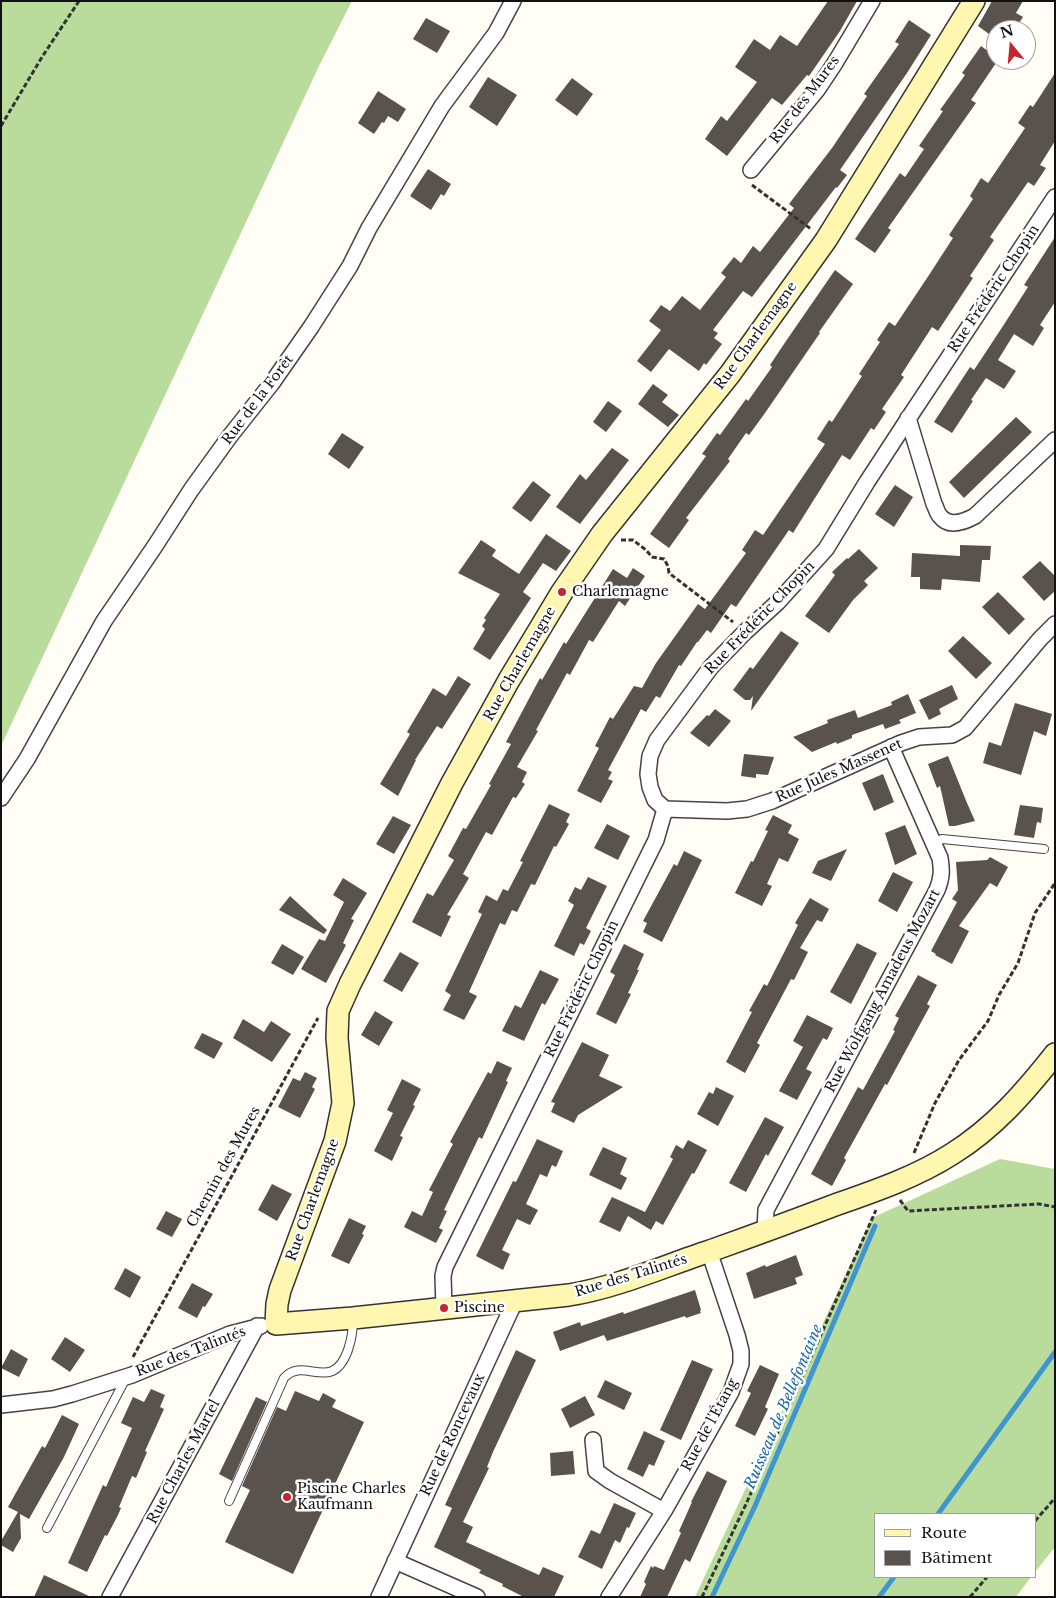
<!DOCTYPE html>
<meta charset="utf-8">
<style>
body{margin:0}
#map{position:relative;width:1056px;height:1598px;overflow:hidden;background:#fffdf5;font-family:"Libre Baskerville",serif}
canvas{display:block}
.frame{position:absolute;inset:0;border:2px solid #111;pointer-events:none}
.legend{position:absolute;left:874px;top:1513px;width:162px;height:65px;box-sizing:border-box;background:#fff;border:1px solid #a0a0a0;margin:0;padding:6px 9px;list-style:none;font-size:15px;color:#111}
.legend li{display:flex;align-items:center;gap:10px;height:25px}
.legend b{width:25px;border:1px solid #a0a0a0}
.north{position:absolute;left:986px;top:20px;width:50px;height:50px;box-sizing:border-box;background:#fff;border:1px solid #a0a0a0;border-radius:50%;rotate:343deg;font-size:14px;font-weight:700;line-height:20px;text-align:center;color:#111}
.north::after{content:'';display:block;margin:auto;width:18px;height:22px;background:#c4262e;clip-path:polygon(50% 0,100% 100%,50% 72%,0 100%)}
</style>
<div id="map">
<canvas width="1056" height="1598"></canvas>
<div class="frame"></div>
<ul class="legend">
<li><b style="height:6px;background:#fff6b0"></b>Route</li>
<li><b style="height:14px;background:#5a524d"></b>Bâtiment</li>
</ul>
<div class="north">N</div>
</div>
<script>
const context = document.querySelector('canvas').getContext('2d');
context.lineJoin = 'round';
function paint(path, color) { context.fillStyle = color; context.fill(path, 'evenodd'); }
function trace(path, color, width, dash) { context.strokeStyle = color; context.lineWidth = width; context.lineCap = dash ? 'butt' : 'round'; context.setLineDash(dash || []); context.stroke(path); }
function label(font, color, halo, rows, align = 'center') {
  context.font = font + ' "Libre Baskerville",serif'; context.lineWidth = 5; context.setLineDash([]); context.textBaseline = 'middle'; context.strokeStyle = halo; context.fillStyle = color; for (const [text, x, y, turn = 0] of rows) {
    context.save(); context.translate(x, y); context.rotate((+turn || 0) * Math.PI / 180); context.textAlign = isNaN(turn) ? turn : align; if (halo) context.strokeText(text, 0, 0); context.fillText(text, 0, 0); context.restore();
  }
}
paint(new Path2D(`
 M1 1H352L319 66 1 746Z
 M1000 1159 1055 1169V1547L1035 1572V1514H875V1577H1031L1016 1597H695L872 1218Z`), '#b9dc9c');
trace(new Path2D(`
 M938 1514 1055 1352
 M712 1597 755 1506 875 1226
 M879 1597 894 1577`), '#3f96cf', 5);
paint(new Path2D(`
 M828 1H857L840 31 809 76 807 75 782 105 772 98 727 156 705 139 721 116 727 121 757 82 735 67 754 39 770 50 780 35 797 46Z
 M992 1H1023L1016 13 1023 17 1015 29 1011 26 1009 29 1007 28 1006 30H992L989 34 978 26Z
 M426 18 450 31 437 53 413 39Z
 M909 20 931 35 907 73 840 170 847 175 837 188 836 187 752 297 743 291 713 330 718 333 714 338 722 344 706 365 704 363 699 371 669 349 651 372 637 361 661 330 649 321 661 305 670 311 682 296 700 310 726 277 721 273 734 257 741 263 753 246 760 252 794 208 789 204 832 148 867 96 864 94 899 44 895 42Z
 M981 46 996 57V60H998L971 100 976 103 888 228 891 230 875 253 855 239 900 173 905 177 924 149 919 146 943 111 940 110 965 75 962 73Z
 M1055 73V141L1040 165 1046 168 1034 186 1028 182 990 237 994 240 970 276 973 278 938 331 932 327 901 375 904 377 882 409 886 412 874 430 871 428 850 460 842 455 793 533 789 530 736 607 731 604 711 633 707 630 698 642H697L681 666 679 665 660 698 656 696 646 712 641 709 608 770 612 772 608 779 613 781 601 803 577 791 599 748 595 746 610 717 613 719 634 686 642 688 656 663 698 604 705 609 746 553 742 550 755 530 763 535 825 444 817 439 829 420 832 422 862 376 859 374 880 342 877 340 889 322 895 326 929 275 953 238 949 235 973 199 970 196 981 178 988 183 1025 128 1018 123 1030 105 1033 107Z
 M488 77 517 95 497 126 469 107Z
 M572 78 593 94 577 116 555 100Z
 M378 91 406 109 398 122 388 116 384 123 382 122 374 134 358 123Z
 M428 169 451 184 444 196 441 194 431 210 410 196Z
 M1055 237V302L1040 325 1044 328 1033 346 1014 334 998 360 1016 371 1004 389 986 378 971 400 973 401 952 433 934 422 970 367 974 370 1003 326 1028 287 1024 285Z
 M835 270 853 284 819 332 820 333 765 413 749 435 746 433 728 459 730 461 686 518 689 520 669 548 650 534 706 456 702 454 717 433 720 435 746 399 748 401 772 367 770 365 786 341Z
 M653 384 668 395 662 402 679 415 668 427 638 404Z
 M608 401 622 411 606 432 593 422Z
 M1016 417 1032 432 964 498 949 482Z
 M342 433 364 447 349 469 328 454Z
 M612 448 629 460 580 524 556 507 580 474 586 480Z
 M533 481 551 495 531 522 512 508Z
 M895 485 913 497 894 527 875 514Z
 M546 534 571 551 556 571 543 563 523 592 531 598 490 660 473 649 485 629 482 626 486 620 484 618 500 594 458 573 481 540 496 550 492 556 519 574Z
 M960 545 991 546 990 560H982L980 582 942 579 941 590 920 589V577H911L912 553 960 556Z
 M859 549 878 568 864 581 868 585 853 600 829 633 805 616 835 575 832 572 847 558 848 559Z
 M1040 561 1055 576V591L1044 601 1022 577Z
 M633 568 645 576 625 606 619 601 593 642 589 640 570 675 567 673 536 730 538 731 517 767 527 772 522 782 525 784 516 798 513 797 492 835 486 832 463 874 469 878 447 915 451 916 441 937 412 922 427 893 433 896 454 860 448 856 463 828 466 829 491 785 489 784 511 744 506 742 540 678 542 680 564 642 566 644 613 569 627 578Z
 M998 592 1025 619 1009 635 982 607Z
 M781 631 799 643 751 711 753 696 750 700H745L733 690 750 667 753 669Z
 M963 636 992 663 976 679 948 651Z
 M458 676 471 684 442 729 437 726 415 760H416L398 796 380 784 410 734 407 732 433 688 446 696Z
 M952 685 958 699 939 709 941 714 929 720 919 700Z
 M908 694 916 713 899 720 901 723 885 729 883 724 852 735V738L837 744 836 742 812 752 793 737 828 723 827 720 855 710 858 718 892 705 891 702Z
 M1015 703 1052 714 1046 736 1034 731 1021 775 983 763 989 742 1001 746Z
 M715 709 731 721 709 747 690 733 707 715 709 716Z
 M744 754 774 757 768 775 756 774V778L741 776Z
 M948 756 967 803 975 821 955 826H949L940 786 937 788 928 764Z
 M883 774 894 802 874 811 862 783Z
 M549 804 570 814 566 822 569 824 556 847 554 846 535 885 531 884 517 912 512 910 505 925 500 923 469 992 477 996 464 1020 443 1010 451 995 445 991 482 914 478 912 486 895 497 901 503 889 508 891 523 862 520 861Z
 M1020 805 1043 808 1041 823 1037 822 1034 838 1014 835Z
 M773 815 792 825 788 833 799 839 788 862 779 858 767 884 772 886 762 906 735 893 751 861 753 862 768 831 765 830Z
 M393 816 411 825 394 854 376 844Z
 M607 824 630 836 618 860 594 848Z
 M905 825 917 854 895 865 885 833Z
 M847 849 831 881 812 873 818 861Z
 M684 851 702 860 662 942 643 932 647 923 643 921 674 864 677 866Z
 M990 857 1008 867 997 887 990 883 959 926 969 931 952 964 935 955 936 954 931 951 957 902 952 899 958 890 956 862 987 860Z
 M893 872 913 882 897 912 878 901Z
 M588 877 607 886 586 928 591 931 584 945 580 943 574 956 554 946 574 905 568 901 575 887 581 890Z
 M343 878 367 893 351 919 354 920 343 943 346 945 326 983 301 969 319 939 325 941 344 902 333 895Z
 M290 896 327 930 324 934 279 910Z
 M810 898 829 909 822 922 817 920 800 948 808 952 794 980 791 979 757 1043 760 1045 745 1073 726 1062 752 1012 749 1011 764 984 767 986 798 925 795 923Z
 M857 943 877 953 851 1004 830 992Z
 M282 944 304 957 293 975 271 963Z
 M624 944 644 954 637 970H639L628 993 631 994 616 1024 596 1014 615 975 610 972Z
 M400 952 419 963 402 992 383 981Z
 M540 970 559 979 545 1005 542 1003 524 1041 502 1031 515 1005 521 1008Z
 M918 975 937 985 927 1004 930 1006 887 1085 885 1084 844 1158 846 1160 832 1186 811 1174 858 1087 863 1090 895 1031 893 1030 899 1018 895 1016Z
 M375 1011 393 1022 379 1046 361 1035Z
 M807 1015 833 1028 827 1040 823 1038 806 1069 812 1072 797 1100 779 1091 803 1047 793 1041Z
 M243 1019 264 1032 271 1021 291 1034 272 1062 233 1038Z
 M202 1033 223 1043 214 1059 194 1048Z
 M582 1042 609 1055 599 1076 623 1087 578 1115 574 1123 551 1112 555 1103 551 1102Z
 M497 1061 512 1068 506 1081 508 1082 482 1139 479 1137 444 1210 447 1211 439 1228 443 1230 436 1243 404 1227 412 1211 422 1216 433 1192 429 1190 453 1144 450 1142 488 1072 491 1074Z
 M305 1072 317 1078 312 1087 315 1089 300 1118 278 1107 293 1078 300 1081Z
 M402 1079 421 1089 413 1105 415 1106 400 1136 403 1137 392 1161 374 1151 393 1113 387 1110Z
 M716 1087 734 1096 718 1126 697 1114 709 1092 713 1094Z
 M765 1117 784 1127 768 1156 766 1154 746 1192 729 1183Z
 M537 1139 563 1151 556 1167 552 1165 547 1177 540 1174 526 1204 538 1210 530 1225 517 1219 502 1250 510 1254 503 1270 476 1256 513 1181 516 1182Z
 M688 1140 707 1150 694 1174 692 1173 663 1225 656 1221 651 1230 628 1216 620 1232 599 1222 612 1197 645 1212 673 1159 670 1157 676 1145 683 1149Z
 M603 1147 627 1158 620 1174 627 1178 621 1190 589 1175Z
 M272 1184 292 1194 277 1221 258 1210Z
 M166 1211 182 1219 172 1237 156 1229Z
 M349 1218 366 1226 362 1234 364 1235 349 1264 331 1256Z
 M796 1255 803 1275 795 1278 797 1284 754 1299 746 1273 765 1265 766 1267Z
 M125 1268 141 1277 130 1298 114 1289Z
 M192 1283 213 1294 205 1307 203 1306 197 1318 178 1308Z
 M695 1290 701 1310 700 1311 701 1313 686 1318 685 1316 607 1341 604 1335 560 1351 553 1332 580 1322 581 1326 623 1312 624 1314Z
 M65 1337 85 1350 70 1372 51 1359Z
 M11 1349 28 1359 19 1377 1 1368Z
 M516 1350 536 1360 493 1452 487 1467 489 1468 463 1522 473 1527 466 1542 539 1575 543 1567 564 1576 554 1597H524L502 1586 503 1584 479 1573 481 1570 434 1547 452 1508 445 1505Z
 M692 1360 713 1369 681 1440 660 1430Z
 M760 1365 779 1374 765 1407 768 1409 755 1436 735 1426 751 1393 747 1391Z
 M605 1380 632 1393 624 1410 597 1397Z
 M151 1389 165 1395 160 1407 164 1409 145 1451 147 1452 136 1478 132 1476 119 1507 121 1508 118 1515 107 1536 105 1535 87 1572 68 1563 103 1485 106 1487 132 1428 121 1423 133 1397 144 1402Z
 M295 1391 319 1401 323 1393 336 1400 332 1407 364 1422 293 1574 225 1542 250 1490 242 1486 277 1407 286 1411Z
 M585 1396 595 1415 570 1428 561 1409Z
 M256 1397 267 1402 232 1481 219 1474Z
 M62 1415 79 1424 64 1457 29 1519 20 1514 21 1538 13 1552 1 1545V1541L18 1512 8 1507 42 1446 45 1448Z
 M644 1431 665 1441 654 1466 649 1464 643 1477 627 1469Z
 M573 1451 575 1474 551 1476 550 1453Z
 M707 1471 727 1481 690 1562 685 1559 667 1597H640L646 1584 644 1582 651 1566 653 1568 654 1566 664 1570 681 1533 679 1531 692 1502H691Z
 M614 1503 636 1513 629 1528 627 1527 620 1543 615 1540 602 1569 578 1557 591 1530 600 1534Z
 M44 1575 91 1597H34Z`), '#5a524d');
const lane = new Path2D(`
 M933 842 942 839 1044 849
 M229 1501 284 1378C304 1355 332 1395 348 1350 352 1338 353 1332 353 1320
 M47 1528 126 1378`);
const street = new Path2D(`
 M751 170 817 90 835 63 872 1
 M908 418 934 504C936 507 937 513 940 516 949 528 964 522 975 516L1055 440
 M1 798 27 759 104 621 155 546 191 490 230 436 272 383 311 327 350 266 369 228 442 106 496 33 513 1
 M665 809 727 811 747 809 772 801 901 743 919 737 952 735 965 728 1040 639 1055 624
 M765 1231 766 1210 937 890C942 878 942 870 940 858L891 747
 M444 1308 443 1276 445 1267 656 840 665 809 655 800 650 787 648 774 650 756 657 740 711 667 745 632 778 602 826 549 867 482 912 413 1055 197
 M1 1405 53 1399 72 1394 132 1375 230 1334 261 1326
 M593 1440 596 1471 610 1481 664 1511
 M395 1561 477 1597
 M110 1597 257 1326
 M379 1597 515 1301
 M609 1597 664 1511 731 1392 741 1364V1351L737 1335 709 1251`);
const secondary = new Path2D(`
 M974 1 826 240 730 374 602 534 562 592 509 680 452 783 350 984 338 1011 337 1038 343 1103 335 1141 280 1290 277 1304 276 1324 353 1318 569 1295C618 1287 664 1266 710 1251 752 1236 793 1221 835 1205 875 1191 916 1177 952 1154 994 1128 1025 1092 1055 1054`);
trace(lane, '#444', 10);
trace(street, '#444', 18);
trace(secondary, '#333', 24);
trace(new Path2D(`
 M1 126 42 57 79 1
 M752 185 811 229
 M621 540H633L646 550 652 557 664 559 668 566 669 573 733 622
 M914 1153 935 1103 959 1060 988 1021 999 995 1018 963 1035 913 1055 883
 M900 1200 908 1211 1039 1204 1055 1207
 M133 1357 318 1018
 M1035 1521 1055 1498
 M702 1597 747 1502 876 1210
 M970 1597 987 1577`), '#333', 3, [5, 2.5]);
trace(lane, '#fff', 8);
trace(street, '#fff', 15);
trace(secondary, '#fff6b0', 21);
for (const [x, y, r, color] of [
 [562,592,5,"#c4262e"],
 [444,1308,5,"#c4262e"],
 [287,1497,5,"#c4262e"]
]) { const dot = new Path2D(); dot.arc(x, y, r, 0, 2 * Math.PI); context.fillStyle = color; context.fill(dot); trace(dot, '#fff', 2); }
label('14px', '#111', '#fff', [
 ["Rue des Mures",805,100,-53],
 ["Rue Frédéric Chopin",994,289,-56],
 ["Rue Charlemagne",756,336,-54],
 ["Rue de la Forêt",258,400,-53],
 ["Rue Frédéric Chopin",760,618,-46],
 ["Rue Charlemagne",520,664,-60],
 ["Rue Jules Massenet",839,771,-24],
 ["Rue Frédéric Chopin",582,989,-64],
 ["Rue Wolfgang Amadeus Mozart",883,991,-62],
 ["Chemin des Mures",224,1167,-61],
 ["Rue Charlemagne",313,1200,-70],
 ["Rue des Talintés",631,1276,-17],
 ["Rue des Talintés",191,1352,-21],
 ["Rue de l'Étang",710,1425,-62],
 ["Rue de Roncevaux",453,1435,-65],
 ["Rue Charles Martel",184,1462,-62]
]);
label('14px', '#111', '#fff', [
 ["Charlemagne",572,592],
 ["Piscine",454,1308],
 ["Piscine Charles",297,1489],
 ["Kaufmann",297,1505]
], 'left');
label('italic 15px', '#1768a6', '#fff', [
 ["Ruisseau de Bellefontaine",784,1407,-67]
]);
</script>
